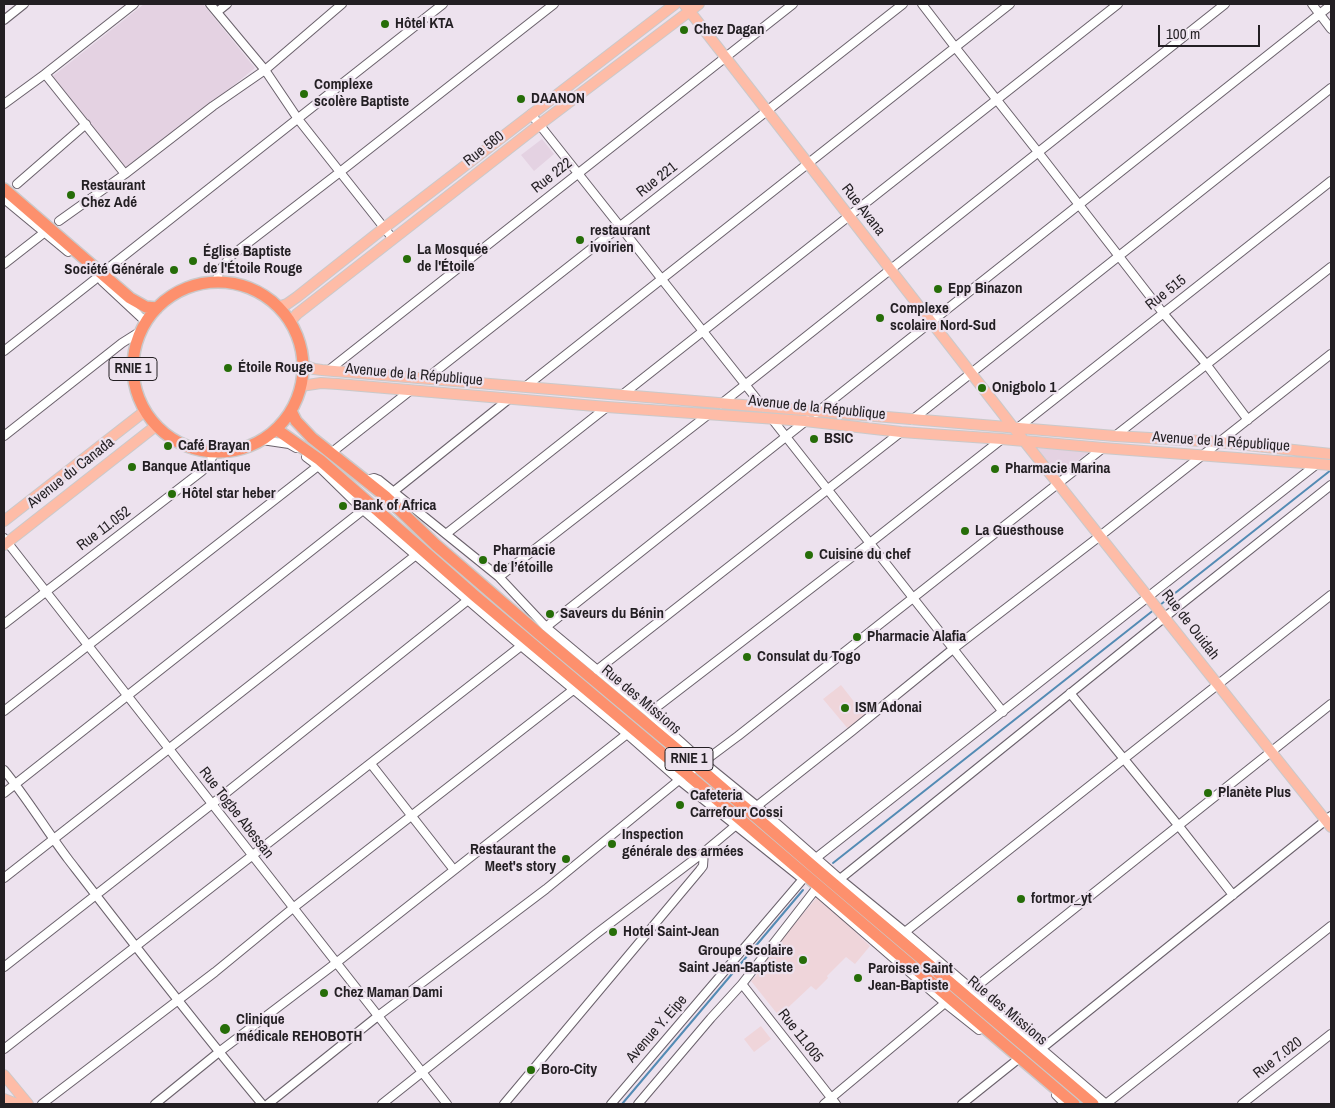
<!DOCTYPE html>
<meta charset="utf-8">
<style>
body{margin:0}
#map{position:relative;width:1335px;height:1108px;overflow:hidden;background:#ede2ee;font-family:"Archivo Narrow",sans-serif}
canvas{display:block}
.frame{position:absolute;inset:0;border:5px solid #231f23;pointer-events:none}
.scale{position:absolute;left:1158px;top:25px;width:102px;height:22px;box-sizing:border-box;border:2px solid #231f23;border-top:0;padding-left:6px;font-size:15px;line-height:18px;white-space:nowrap;color:#231f23;-webkit-text-stroke:4px #ede2ee;paint-order:stroke}
</style>
<div id="map">
<canvas width="1335" height="1108"></canvas>
<div class="frame"></div>
<div class="scale">100 m</div>
</div>
<script>
const context = document.querySelector('canvas').getContext('2d');
context.lineJoin = 'round';
function paint(path, color) { context.fillStyle = color; context.fill(path, 'evenodd'); }
function trace(path, color, width, dash) { context.strokeStyle = color; context.lineWidth = width; context.lineCap = dash ? 'butt' : 'round'; context.setLineDash(dash || []); context.stroke(path); }
function label(font, color, halo, rows, align = 'center') {
  context.font = font + ' "Archivo Narrow",sans-serif'; context.lineWidth = 4.5; context.setLineDash([]); context.textBaseline = 'middle'; context.strokeStyle = halo; context.fillStyle = color; for (const [text, x, y, turn = 0] of rows) {
    context.save(); context.translate(x, y); context.rotate((+turn || 0) * Math.PI / 180); context.textAlign = isNaN(turn) ? turn : align; if (halo) context.strokeText(text, 0, 0); context.fillText(text, 0, 0); context.restore();
  }
}
paint(new Path2D(`
 M144 4H203L255 68 128 171 53 76Z
 M542 139 554 154 534 171 521 155Z
 M1037 448 1090 451 1059 475Z`), '#e4d2e2');
paint(new Path2D(`
 M841 685 866 717 849 730 823 699Z
 M818 896 870 946 855 964 846 957 827 976 828 978 816 990 811 986 779 1016 751 981 757 975 754 972Z
 M761 1026 771 1039 754 1052 744 1039Z`), '#efd5da');
trace(new Path2D(`
 M1160 605 1331 470
 M833 863 1155 609
 M622 1104 803 890`), '#538bb4', 2);
const minor = new Path2D(`
 M210 4 265 70 298 119 393 239
 M922 4 955 47 1038 152 1163 313 1206 364 1248 420
 M1312 4 1331 29
 M217 12 227 4
 M4 20 24 4
 M45 74 125 174
 M4 104 45 74 134 4
 M531 114 763 407
 M17 184 86 124
 M4 199 68 252
 M59 221 125 174 213 106 265 70 342 4
 M4 264 45 232
 M111 266 443 4
 M102 281 146 322
 M216 282 220 270 231 256 340 172 554 4
 M4 351 98 277
 M329 370 793 4
 M427 378 903 4
 M525 387 1010 4
 M622 395 1118 4
 M721 404 1225 4
 M816 413 1331 5
 M772 419 1003 712
 M912 420 1331 88
 M1019 427 1331 181
 M4 436 122 343 141 331
 M1115 436 1331 267
 M262 440 289 444 296 448
 M331 453 411 390
 M306 457 318 466 363 510 521 646 627 734 679 780 800 877
 M366 480 374 478 379 480 499 577 546 627 649 713 703 762 757 806 840 879 905 932 1106 1104 1331 926
 M393 492 509 399
 M446 534 607 407
 M4 538 447 1104
 M499 577 709 414
 M4 624 202 471 209 464 215 451
 M546 627 807 420
 M597 670 901 432
 M1070 693 1178 825 1233 895
 M4 711 318 466
 M649 713 870 543 1002 439
 M371 764 454 870
 M4 770C27 798 46 830 68 859 132 942 195 1024 262 1104
 M4 793 363 510
 M757 806 852 731 953 649 1100 536 1331 354
 M816 858 1317 464
 M4 878 416 555
 M840 879 1165 617 1331 485
 M816 891 945 1003 979 1030
 M905 932 1331 595
 M4 967 212 804 468 600
 M742 984 836 1104
 M972 990 1331 704
 M4 1049 521 646
 M1041 1049 1331 816
 M1056 1095 1065 1104
 M42 1104 215 972 293 908 573 690
 M155 1104 219 1052 336 963 627 734
 M268 1104 378 1016 546 889 679 780 738 736 1103 448
 M382 1104 596 934 704 852 735 826
 M504 1104 700 870 703 866 704 852
 M611 1104 803 879
 M638 1104 711 1018 742 984 815 890
 M824 1104 945 1003
 M962 1104 1017 1060
 M1242 1104 1331 1034`);
const major = new Path2D(`
 M684 4 1013 427 1331 827
 M278 307 287 304 297 297 384 228 675 4
 M290 322 297 314 539 125 699 4
 M303 365 314 369 322 370 1115 436 1219 442 1331 454
 M301 386 321 383 338 384 607 407 805 421 901 432 1002 439 1103 448 1331 465
 M4 521 145 411
 M4 545 157 425
 M4 1075 28 1104
 M4 1099 17 1104`);
const highway = new Path2D(`
 M4 189 130 298 146 307 157 308
 M133 367a85 85 0 1 1 170 0a85 85 0 1 1-170 0Z
 M291 411 296 421 312 438 385 496 436 545 538 633 698 767 815 868 1093 1104
 M276 429 320 460 475 596 687 774 1074 1104`);
trace(minor, '#6a616b', 10);
trace(major, '#cac9ca', 12);
trace(highway, '#cac9ca', 14);
trace(minor, '#fff', 8);
trace(major, '#febca7', 10);
trace(highway, '#fd906d', 11);
for (const [x, y, r, color] of [
 [385,24,5,"#266d08"],
 [684,30,5,"#266d08"],
 [304,94,5,"#266d08"],
 [521,99,5,"#266d08"],
 [71,195,5,"#266d08"],
 [580,240,5,"#266d08"],
 [407,259,5,"#266d08"],
 [193,261,5,"#266d08"],
 [174,270,5,"#266d08"],
 [938,289,5,"#266d08"],
 [880,318,5,"#266d08"],
 [228,368,5,"#266d08"],
 [982,388,5,"#266d08"],
 [814,439,5,"#266d08"],
 [168,446,5,"#266d08"],
 [132,467,5,"#266d08"],
 [995,469,5,"#266d08"],
 [172,494,5,"#266d08"],
 [343,506,5,"#266d08"],
 [965,531,5,"#266d08"],
 [809,555,5,"#266d08"],
 [483,560,5,"#266d08"],
 [550,614,5,"#266d08"],
 [857,637,5,"#266d08"],
 [747,657,5,"#266d08"],
 [845,708,5,"#266d08"],
 [1208,793,5,"#266d08"],
 [680,805,5,"#266d08"],
 [612,844,5,"#266d08"],
 [566,859,5,"#266d08"],
 [1021,899,5,"#266d08"],
 [613,932,5,"#266d08"],
 [803,960,5,"#266d08"],
 [858,978,5,"#266d08"],
 [324,993,5,"#266d08"],
 [225,1029,6,"#266d08"],
 [531,1070,5,"#266d08"]
]) { const dot = new Path2D(); dot.arc(x, y, r, 0, 2 * Math.PI); context.fillStyle = color; context.fill(dot); trace(dot, '#ede2ee', 2); }
for (const [x, y, w] of [
 [133,369,48],
 [689,759,48]
]) { const box = new Path2D(); box.roundRect(x - w / 2, y - 11.5, w, 23, 4); context.fillStyle = '#ede2ee'; context.fill(box); trace(box, '#231f23', 1); }
label('bold 14px', '#231f23', null, [
 ["RNIE 1",133,369],
 ["RNIE 1",689,759]
]);
label('bold 15px', '#231f23', '#ede2ee', [
 ["Hôtel KTA",395,24],
 ["Chez Dagan",694,30],
 ["Complexe",314,85],
 ["scolère Baptiste",314,102],
 ["DAANON",531,99],
 ["Restaurant",81,186],
 ["Chez Adé",81,203],
 ["restaurant",590,231],
 ["ivoirien",590,248],
 ["La Mosquée",417,250],
 ["de l'Étoile",417,267],
 ["Église Baptiste",203,252],
 ["de l'Étoile Rouge",203,269],
 ["Société Générale",164,270,"right"],
 ["Epp Binazon",948,289],
 ["Complexe",890,309],
 ["scolaire Nord-Sud",890,326],
 ["Étoile Rouge",238,368],
 ["Onigbolo 1",992,388],
 ["BSIC",824,439],
 ["Café Brayan",178,446],
 ["Banque Atlantique",142,467],
 ["Pharmacie Marina",1005,469],
 ["Hôtel star heber",182,494],
 ["Bank of Africa",353,506],
 ["La Guesthouse",975,531],
 ["Pharmacie",493,551],
 ["de l’étoille",493,568],
 ["Cuisine du chef",819,555],
 ["Saveurs du Bénin",560,614],
 ["Pharmacie Alafia",867,637],
 ["Consulat du Togo",757,657],
 ["ISM Adonai",855,708],
 ["Planète Plus",1218,793],
 ["Cafeteria",690,796],
 ["Carrefour Cossi",690,813],
 ["Inspection",622,835],
 ["générale des armées",622,852],
 ["Restaurant the",556,850,"right"],
 ["Meet's story",556,867,"right"],
 ["fortmor_yt",1031,899],
 ["Hotel Saint-Jean",623,932],
 ["Groupe Scolaire",793,951,"right"],
 ["Saint Jean-Baptiste",793,968,"right"],
 ["Paroisse Saint",868,969],
 ["Jean-Baptiste",868,986],
 ["Chez Maman Dami",334,993],
 ["Clinique",236,1020],
 ["médicale REHOBOTH",236,1037],
 ["Boro-City",541,1070]
], 'left');
label('15px', '#231f23', '#ede2ee', [
 ["Rue 560",484,149,-38],
 ["Rue 222",552,176,-38],
 ["Rue 221",657,180,-38],
 ["Rue Avana",863,210,52],
 ["Rue 515",1166,293,-38],
 ["Avenue de la République",414,375,5],
 ["Avenue de la République",817,408,6],
 ["Avenue de la République",1221,442,4],
 ["Avenue du Canada",71,473,-38],
 ["Rue 11.052",104,529,-37],
 ["Rue de Ouidah",1190,625,52],
 ["Rue des Missions",641,700,40],
 ["Rue Togbe Abessan",236,813,52],
 ["Rue des Missions",1007,1011,40],
 ["Avenue Y. Eipe",657,1029,-49],
 ["Rue 11.005",800,1036,52],
 ["Rue 7.020",1278,1058,-38]
]);
</script>
